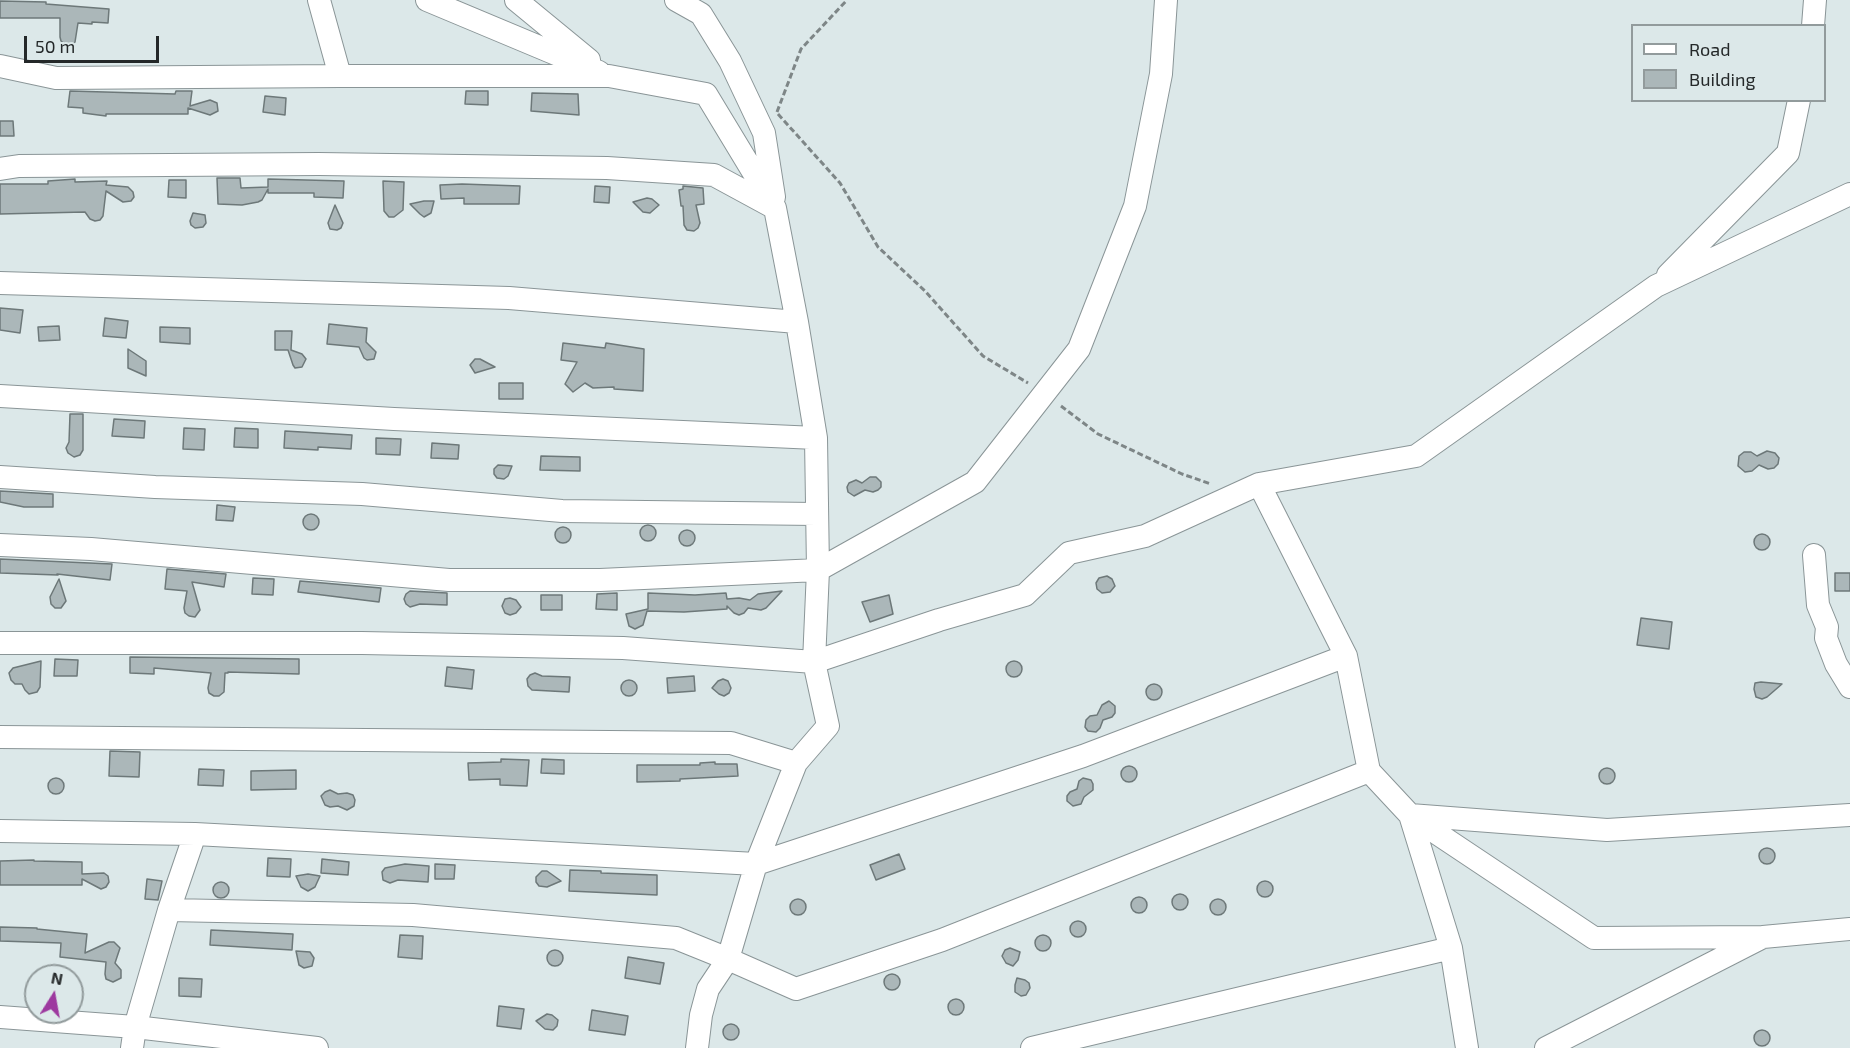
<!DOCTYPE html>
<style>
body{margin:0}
#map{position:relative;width:1850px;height:1048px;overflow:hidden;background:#dce8e9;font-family:"Exo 2",sans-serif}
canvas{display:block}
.legend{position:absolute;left:1631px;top:24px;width:195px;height:78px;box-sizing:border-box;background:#dce8e9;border:2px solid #929b9c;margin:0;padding:8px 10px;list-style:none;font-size:18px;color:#242829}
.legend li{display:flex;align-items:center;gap:12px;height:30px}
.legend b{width:30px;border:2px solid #929b9c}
.north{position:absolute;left:24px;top:964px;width:60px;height:60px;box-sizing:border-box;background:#dce8e9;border:2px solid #929b9c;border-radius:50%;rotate:11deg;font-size:16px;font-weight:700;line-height:24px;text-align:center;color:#242829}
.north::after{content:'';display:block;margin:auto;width:21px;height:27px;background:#9d399f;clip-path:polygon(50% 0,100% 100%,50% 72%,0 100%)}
.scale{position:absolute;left:24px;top:36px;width:135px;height:27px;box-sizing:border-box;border:3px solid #242829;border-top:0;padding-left:8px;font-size:18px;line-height:21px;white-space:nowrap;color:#242829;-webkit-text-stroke:4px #dce8e9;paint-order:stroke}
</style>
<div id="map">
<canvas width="1850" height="1048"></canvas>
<ul class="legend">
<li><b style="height:8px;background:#fff"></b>Road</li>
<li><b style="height:16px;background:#abb7b9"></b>Building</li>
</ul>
<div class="north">N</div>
<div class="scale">50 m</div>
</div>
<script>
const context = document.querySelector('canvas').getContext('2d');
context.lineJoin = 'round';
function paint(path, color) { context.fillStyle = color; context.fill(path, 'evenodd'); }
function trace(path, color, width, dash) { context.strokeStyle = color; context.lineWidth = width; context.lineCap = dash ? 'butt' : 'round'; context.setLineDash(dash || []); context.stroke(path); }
const building = new Path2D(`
 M0 1 46 2V4L109 9 108 23 92 22V24L78 23 75 42 73 44 66 45 61 41 60 37V18H0Z
 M70 91 175 94 176 91H192L190 106 210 100 217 103 218 111 210 115 188 108V114H106V116L83 113V108L68 107Z
 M466 91H488V105L465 104Z
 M532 93 578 94 579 115 531 111Z
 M265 96 286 98 285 115 263 112Z
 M0 121H13L14 136H0Z
 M217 178H240L241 188 268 187V179L344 181 343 198 314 197V193H268V189L262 200 258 202 242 205 218 204Z
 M75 179V182L107 181 106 185 128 187 133 192 134 197 131 201 123 202 106 191 103 216 100 220 95 221 90 219 85 212 0 214V184H48V181Z
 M169 180H186V198L168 197Z
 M383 181 404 182 403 210 394 217H389L384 211Z
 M462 184 520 186 519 204H464V198L441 199 440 185Z
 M595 186 610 187 609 203 594 202Z
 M683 186 703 188 704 204 696 205 700 223 698 228 694 231 687 230 684 225 683 206H681L679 190 683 189Z
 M647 198 652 199 659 205 650 213 643 212 633 202Z
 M424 201H434L431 213 424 217 420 214 410 204Z
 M335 205 343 223 341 228 337 230 330 229 328 223Z
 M193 213 205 215 206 223 203 227 195 228 191 225 190 221Z
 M0 308 23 310 20 333 0 330Z
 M105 318 128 321 126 338 103 336Z
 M329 324 367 328 366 342 376 352 374 359 367 360 364 358 359 347 327 344Z
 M59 326 60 340 39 341 38 327Z
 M160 327 190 328V344L160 342Z
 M275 331H292L291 350 302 354 306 359 302 367 295 368 293 365 288 350H275Z
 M563 343 605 348 606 343 644 349 643 391 614 389V387L593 388 585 383 573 392 565 384 577 362 561 360Z
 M128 349 146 361V376L128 368Z
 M475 359H480L495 367 475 373 470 365Z
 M499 383H523V399H499Z
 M70 414H83V450L80 455 74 457 68 453 66 448 69 442Z
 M114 419 145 421 144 438 112 436Z
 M184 428 205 429 204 450 183 449Z
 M235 428 258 429V448L234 447Z
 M285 431 352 435 351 449 318 447V450L284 448Z
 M376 438 401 439 400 455 376 454Z
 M432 443 459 445 458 459 431 458Z
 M1767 451 1775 453 1779 458 1778 464 1774 468 1768 469 1759 465 1752 471 1745 472 1738 466 1739 456 1744 452H1751L1757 456Z
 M541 456 580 457V471L540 470Z
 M498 465 512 466 508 476 504 479 497 478 494 474V469Z
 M870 477H876L881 482V487L878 490 873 492 865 490 854 496 848 492 847 487 849 483 856 480 862 483Z
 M0 491 53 494V507H24L0 502Z
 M217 505 235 507 233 521 216 520Z
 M303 522a8 8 0 1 1 16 0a8 8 0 1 1-16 0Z
 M640 533a8 8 0 1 1 16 0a8 8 0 1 1-16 0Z
 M555 535a8 8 0 1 1 16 0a8 8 0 1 1-16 0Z
 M679 538a8 8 0 1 1 16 0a8 8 0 1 1-16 0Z
 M1754 542a8 8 0 1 1 16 0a8 8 0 1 1-16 0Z
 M0 559 112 564 110 580 57 574 58 575 0 573Z
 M167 569 226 574 224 587 192 582 200 610 195 617 189 616 185 613 184 608 187 591 165 589Z
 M1835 573H1850V591H1835Z
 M1107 576 1112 579 1115 586 1110 592 1102 593 1097 589 1096 583 1099 578Z
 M253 578 274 579 273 595 252 594Z
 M59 579 66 601 61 608H55L51 604 50 597Z
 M300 581 381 588 379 602 298 592Z
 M410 591 447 593V605L420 604 410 607 406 604 404 599 406 594Z
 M782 591 766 608 761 610 748 608 744 613 739 615 734 613 727 606V609L684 612 647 611 643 625 635 629 629 626 626 614 648 609V593L695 595 726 593 727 599 739 598 750 600 758 594Z
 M617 593V610L596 609 597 594Z
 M541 595H562V610H541Z
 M889 595 893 614 870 622 862 602Z
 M510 598 516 600 521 607 516 613 510 615 505 613 502 606 505 599Z
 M1641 618 1672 622 1669 649 1637 645Z
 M130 657 299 659V674L228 672V673H225L224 692 219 696H214L209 693 208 688 211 673 154 668V674L130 673Z
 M55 659 78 660 77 676H54Z
 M41 661 40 687 37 692 29 694 25 690 22 684H15L11 680 9 673 13 668Z
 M1006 669a8 8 0 1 1 16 0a8 8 0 1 1-16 0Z
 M447 667 474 670 472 689 445 686Z
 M535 673 542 676 570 677 569 692 532 690 528 686 527 679 530 675Z
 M694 676 695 691 668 693 667 678Z
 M723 679 728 681 731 688 729 693 724 696 719 694 712 688 718 681Z
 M621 688a8 8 0 1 1 16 0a8 8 0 1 1-16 0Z
 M1761 682 1782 684 1767 697 1762 699 1756 697 1754 689 1755 683Z
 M1146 692a8 8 0 1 1 16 0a8 8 0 1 1-16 0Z
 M1109 701 1115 706V713L1112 717 1103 720 1100 728 1096 732 1088 731 1085 727 1086 720 1090 716 1097 715 1102 705Z
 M110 751 140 752 139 777 109 776Z
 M501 759 529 760 527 786 500 785V779L469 780 468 763 501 762Z
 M542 759 564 760V774L541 773Z
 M715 762V764H737L738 776 680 779V781L637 782V765H700V763Z
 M1121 774a8 8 0 1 1 16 0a8 8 0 1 1-16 0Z
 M1599 776a8 8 0 1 1 16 0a8 8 0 1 1-16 0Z
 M199 769 224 770 223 786 198 785Z
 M296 770V789L251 790V771Z
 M48 786a8 8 0 1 1 16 0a8 8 0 1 1-16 0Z
 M1083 778 1091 780 1093 784V790L1084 797 1081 804 1073 806 1067 801V796L1070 792 1077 789 1079 781Z
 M330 790 338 794 347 793 353 795 355 800 354 806 347 810 338 806 330 807 325 805 321 796 325 792Z
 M1759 856a8 8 0 1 1 16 0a8 8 0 1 1-16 0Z
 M899 854 905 869 876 880 870 865Z
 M268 858 291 859 290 877 267 876Z
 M322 859 349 862 348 875 321 873Z
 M34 860V861L82 862V874L104 873 108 876 109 882 106 887 101 889 82 879V885H0V861Z
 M405 864 429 866 428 882 398 880 390 883 383 880 382 872 385 868Z
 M435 864 455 865 454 879H435Z
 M570 870 601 871V873L657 875V895L569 891Z
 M542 871H547L561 881 547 887 539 886 536 882V877Z
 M308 874 320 876 315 887 308 891 301 887 296 876Z
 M147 879 162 881 158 900 145 899Z
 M1257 889a8 8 0 1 1 16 0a8 8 0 1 1-16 0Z
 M213 890a8 8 0 1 1 16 0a8 8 0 1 1-16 0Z
 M1172 902a8 8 0 1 1 16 0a8 8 0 1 1-16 0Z
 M1131 905a8 8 0 1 1 16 0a8 8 0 1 1-16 0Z
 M790 907a8 8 0 1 1 16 0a8 8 0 1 1-16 0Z
 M1210 907a8 8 0 1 1 16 0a8 8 0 1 1-16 0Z
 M1070 929a8 8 0 1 1 16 0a8 8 0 1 1-16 0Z
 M0 927 37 928V929L87 934 85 953 109 942H114L120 948 115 963 121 970V978L113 982 106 979 105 974 106 962 60 957 61 943 0 941Z
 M211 930 293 934 292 950 210 945Z
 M1035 943a8 8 0 1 1 16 0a8 8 0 1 1-16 0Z
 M400 935 423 936 422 959 398 957Z
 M1010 948 1020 952 1018 960 1013 966 1006 963 1002 956 1005 950Z
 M547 958a8 8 0 1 1 16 0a8 8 0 1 1-16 0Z
 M296 951 310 952 314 958 312 966 304 968 299 965Z
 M628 957 664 963 660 984 625 978Z
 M884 982a8 8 0 1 1 16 0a8 8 0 1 1-16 0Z
 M179 978 202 979 201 997 179 996Z
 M1017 978 1025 980 1029 983 1030 988 1026 995 1021 996 1015 992V985Z
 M948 1007a8 8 0 1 1 16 0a8 8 0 1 1-16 0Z
 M499 1006 524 1009 521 1029 497 1026Z
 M592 1010 628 1016 625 1035 589 1030Z
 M547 1014 552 1015 558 1020 557 1026 553 1030 545 1029 536 1021Z
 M723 1032a8 8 0 1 1 16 0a8 8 0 1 1-16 0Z
 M1754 1038a8 8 0 1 1 16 0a8 8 0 1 1-16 0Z`);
paint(building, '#abb7b9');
trace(building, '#6d7879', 1.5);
const minor = new Path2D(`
 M319 0 340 76
 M427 0 599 72
 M516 0 589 60
 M676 0 701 14 730 61 764 133 774 197
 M1813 26 1815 0
 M0 66 56 78 340 76H609L706 94 775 208 797 322 816 438 818 570 814 662 828 726 796 763 756 864 728 959 708 989 701 1015 697 1048
 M0 169 19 166 319 164 607 168 714 175 773 207
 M1668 275 1788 153 1799 100
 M0 283 509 298 797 322
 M0 396 394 419 816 438
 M0 477 155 487 362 494 562 511 816 514
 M1259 484 1416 456 1656 286 1850 194
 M0 545 91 549 449 580H600L818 570 975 482 1079 349 1135 206 1161 74 1166 0
 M1814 555 1818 605 1827 627 1826 638 1836 664 1850 687
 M0 643H362L623 648 814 662 939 620 1025 595 1069 553 1145 536 1259 484 1346 656 1369 771 1410 815 1451 948 1467 1048
 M0 737 731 743 796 763
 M1410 815 1607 830 1850 815
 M1411 816 1594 938 1763 937
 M0 831 195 834 756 864 1083 756 1346 656
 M169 910 413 915 676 938 728 959 796 989 942 940 1369 771
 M0 1017 135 1027 317 1048
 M132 1048 135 1027 169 910 195 834
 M1032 1048 1451 948
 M1546 1048 1763 937 1850 929`);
trace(minor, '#8a9597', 24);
trace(new Path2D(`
 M777 112 801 49 847 0
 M778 114 840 183 878 247 925 291 983 356 1028 383
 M1061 406 1098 434 1182 474 1211 484`), '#7e8687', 3, [6, 3]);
trace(minor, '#fff', 22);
</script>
